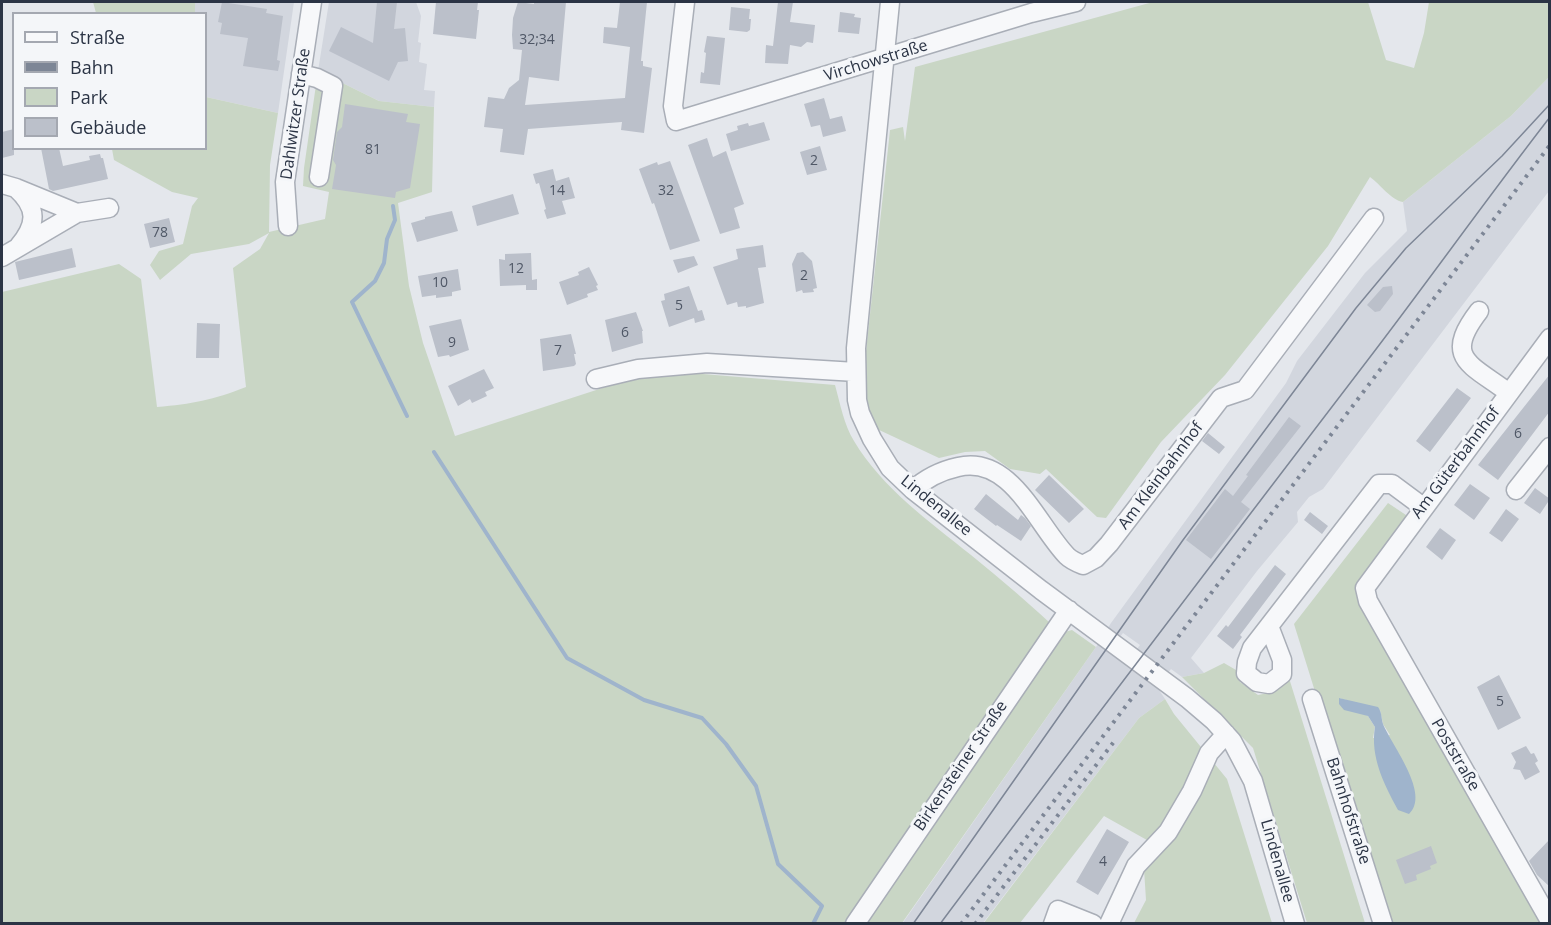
<!DOCTYPE html>
<meta charset="utf-8">
<style>
body{margin:0}
#map{position:relative;width:1551px;height:925px;overflow:hidden;background:#e4e7ec;font-family:"Open Sans",sans-serif}
canvas{display:block}
.frame{position:absolute;inset:0;border:3px solid #2b3445;pointer-events:none}
.legend{position:absolute;left:12px;top:12px;width:195px;height:138px;box-sizing:border-box;background:#f4f6f9;border:2px solid #a4a8b1;margin:0;padding:8px 10px;list-style:none;font-size:18px;color:#2b3445}
.legend li{display:flex;align-items:center;gap:12px;height:30px}
.legend b{width:30px;border:2px solid #a4a8b1}
</style>
<div id="map">
<canvas width="1551" height="925"></canvas>
<div class="frame"></div>
<ul class="legend">
<li><b style="height:8px;background:#f7f8fa"></b>Straße</li>
<li><b style="height:8px;background:#7d8696"></b>Bahn</li>
<li><b style="height:16px;background:#c9d6c5"></b>Park</li>
<li><b style="height:16px;background:#bbc0ca"></b>Gebäude</li>
</ul>
</div>
<script>
const context = document.querySelector('canvas').getContext('2d');
context.lineJoin = 'round';
function paint(path, color) { context.fillStyle = color; context.fill(path, 'evenodd'); }
function trace(path, color, width, dash) { context.strokeStyle = color; context.lineWidth = width; context.lineCap = dash ? 'butt' : 'round'; context.setLineDash(dash || []); context.stroke(path); }
function label(font, color, halo, rows, align = 'center') {
  context.font = font + ' "Open Sans",sans-serif'; context.lineWidth = 6; context.setLineDash([]); context.textBaseline = 'middle'; context.strokeStyle = halo; context.fillStyle = color; for (const [text, x, y, turn = 0] of rows) {
    context.save(); context.translate(x, y); context.rotate((+turn || 0) * Math.PI / 180); context.textAlign = isNaN(turn) ? turn : align; if (halo) context.strokeText(text, 0, 0); context.fillText(text, 0, 0); context.restore();
  }
}
paint(new Path2D(`
 M195 2H294L278 113 206 97V14L195 13Z
 M329 2H416L421 16 418 42 421 43 419 62 427 64 424 90 435 91 434 107 379 101 318 71Z
 M1549 77V191L1323 489 1309 497 1297 512 1298 522 1257 571 1191 658 1204 673 1182 677 1171 669 1157 687 1165 699 1139 718 983 923 902 924 1096 647 1111 623 1286 383 1297 361 1365 273 1407 231 1403 202 1511 116ZM1123 633 1140 645 1126 663 1109 651Z`), '#d2d6de');
paint(new Path2D(`
 M93 2H195V13H96Z
 M1153 2H1368L1386 60 1414 68 1424 33 1429 2H1549V77L1511 116 1403 202C1391 200 1380 184 1370 177L1328 246 1225 375 1161 442 1106 518 1097 517 1046 469 1040 474 1010 469 985 451 965 452 939 458 877 429 868 413 863 379 890 130 903 127 905 141 915 67Z
 M318 71 379 101 434 107 432 192 398 203 409 286 423 343 455 436 630 379 691 373 835 385C840 403 844 425 854 441 882 488 929 521 971 555 1002 580 1032 606 1061 633L1072 630 1096 647 902 923H2V292L119 264 141 279 157 407C192 404 213 400 246 387L233 268 260 249 269 233 249 244 191 254 160 280 150 265 159 251 183 244 192 206 198 198 172 192 114 160 112 149 206 148V97L278 113 270 165 269 232 325 219 329 192 303 186 304 168Z
 M1388 503 1409 517 1358 595 1541 923H1387L1294 624ZM1339 698 1380 710 1383 724 1390 735 1373 738 1375 727 1368 716Z
 M1224 663 1236 670 1240 682 1258 695 1273 692 1289 678 1365 923H1307L1253 748 1182 677 1204 673Z
 M1165 699 1174 714 1227 779 1272 923H1134L1146 900 1144 869 1163 849 1104 816 1020 923 983 924 1139 718Z`), '#c9d6c5');
paint(new Path2D(`
 M1339 698 1378 707C1382 712 1381 718 1383 724 1392 746 1431 794 1409 814L1398 810C1384 784 1370 757 1375 727L1368 716 1344 710 1339 704Z`), '#9fb4cc');
trace(new Path2D(`
 M393 206 395 220 387 239 384 263 375 281 352 302 407 416
 M434 452 567 658 644 700 702 718 726 744 756 786 778 864 822 906 813 924`), '#9fb4cc', 4);
paint(new Path2D(`
 M222 2 267 9 266 13 283 16 277 60 280 61 278 71 243 66 248 38 220 34 222 23 218 22Z
 M377 2H397L394 29 405 28 408 61 398 62 389 81 329 51 341 27 373 43Z
 M436 2H478L477 10H479L476 39 433 34Z
 M518 2 534 4V2H566L559 81 529 77 525 105 625 98 630 47 603 43 604 27 617 28 620 2H647L641 61H643V66L652 68 644 133 621 130 622 122 528 129 524 155 500 152 503 129 484 127 488 97 504 99 509 88 519 80 522 50 513 49 512 35 513 18Z
 M778 2H793L790 22 815 25 813 43 807 42 801 47 790 45 788 64 765 63 766 45 773 46Z
 M731 7 750 9 749 19H751L750 30 747 32 729 30Z
 M840 12 855 14 854 17 861 18 859 34 838 32Z
 M707 36 725 38 720 85 700 83 701 72 704 73 706 53 704 52Z
 M824 98 830 119 842 116 846 131 823 137 820 125 811 127 804 104Z
 M345 104 408 114 406 122 420 124 410 188 396 192 395 198 332 189 336 165 333 160 337 132 342 127Z
 M764 122 770 140 731 151 726 134 738 130 737 126 748 123 749 126Z
 M14 129V155L2 158V132Z
 M707 138 713 157 726 151 744 204 734 208 740 228 720 234 688 145Z
 M820 146 827 170 807 175 800 152Z
 M41 148H59L63 166 90 160 89 156 100 154 101 158H103L108 179 53 191 49 189Z
 M670 161 700 241 670 250 654 203 652 204 639 169 657 162 658 165Z
 M553 169 556 181 569 177 575 198 562 201 566 214 547 219 544 210 546 209 539 183 536 184 533 174Z
 M513 194 519 214 477 226 472 206Z
 M452 211 458 231 417 242 411 223 425 219V217Z
 M169 218 175 242 150 248 144 224Z
 M763 245 766 267 758 268 764 303 746 308V306L738 307 737 302 727 305 713 267 738 259 736 249Z
 M72 248 76 267 19 280 15 262Z
 M803 252 812 261 817 288 813 289 814 292 803 293 802 290 796 292 792 264 797 253Z
 M531 253 532 280 537 279V290H526V285L500 286 499 259 505 260V254Z
 M694 256 698 265 678 273 673 260Z
 M589 267 598 285 596 286 598 290 587 294 588 297 567 305 559 282 579 275 578 272Z
 M458 269 461 290 452 292V296L436 298V295L422 297 418 276Z
 M689 286 698 311 702 310 705 320 695 323 694 318 669 327 661 301 665 300 664 294Z
 M1392 286 1393 294 1380 311 1375 312 1367 305 1383 287Z
 M636 312 643 331H642L643 343 612 352 605 320Z
 M461 319 469 350 450 357 449 355 438 357 429 326Z
 M197 323 220 324 219 358H196Z
 M571 334 576 354H574L576 364 574 366 543 371 540 339Z
 M484 369 494 388 485 392 487 396 472 403 470 399 458 406 448 386Z
 M1550 374V411L1498 480 1478 465Z
 M1457 388 1471 398 1430 452 1416 441Z
 M1289 417 1301 426 1241 502 1250 509 1211 559 1186 540 1225 489 1233 496 1248 476 1246 475Z
 M1208 433 1225 447 1219 454 1202 441Z
 M1049 475 1084 509 1069 523 1035 490Z
 M1470 484 1490 498 1474 520 1454 505Z
 M1535 488 1550 499 1540 514 1524 503Z
 M986 494 1018 520 1021 515 1025 518 1031 526 1021 541 997 525 996 526 974 509Z
 M1506 509 1519 519 1502 542 1489 533Z
 M1310 512 1328 526 1322 534 1304 520Z
 M1440 528 1456 540 1442 560 1426 547Z
 M1275 565 1286 574 1240 635 1242 637 1233 649 1217 636 1226 625 1228 627Z
 M1499 675 1521 718 1498 730 1477 687Z
 M1526 746 1531 754 1534 753 1538 761 1535 763 1540 772 1525 780 1520 770 1513 769 1516 762 1511 753Z
 M1107 829 1129 842 1098 895 1076 882Z
 M1550 839V887L1537 875 1529 861Z
 M1431 846 1437 863 1430 866 1431 869 1416 875 1417 880 1405 884 1396 860Z`), '#bbc0ca');
const minor = new Path2D(`
 M685 2 673 106 676 121 1031 13 1076 2
 M890 2 856 348 857 400 860 413 872 439 890 468 913 490 1041 590 1187 698 1214 721 1232 741 1253 781 1295 924
 M301 74 317 78 333 86 319 177
 M2 184 16 188 77 213
 M16 188C38 208 37 224 19 246
 M288 226 285 182 312 2
 M2 257 77 213 109 208
 M1479 311C1442 359 1471 364 1509 393
 M1550 338 1365 588 1368 601 1550 921
 M596 379 638 369 707 363 856 372
 M913 490C926 478 940 471 958 467 1011 454 1037 525 1067 556 1071 560 1078 563 1083 565L1096 558 1109 544 1221 398 1245 390 1374 218
 M1516 490 1550 447
 M1269 626 1282 660V674L1269 684 1257 682 1246 673 1247 662 1252 648 1379 484H1392L1423 507
 M1312 699 1383 924
 M855 924 1069 610
 M1053 924 1058 910 1093 924
 M1109 924 1136 866 1168 832 1192 791 1209 753 1226 734`);
trace(minor, '#a9aeb7', 21);
trace(minor, '#f7f8fa', 18);
trace(new Path2D(`
 M913 924 1183 540 1356 308 1406 248 1502 156 1550 104
 M940 924C1081 735 1224 548 1367 361 1429 280 1488 197 1550 117`), '#7d8696', 1.5);
trace(new Path2D(`
 M961 924 1550 145
 M975 924 1116 739`), '#7d8696', 4, [3, 6]);
label('14px', '#4f5766', null, [
 ["32;34",537,40],
 ["81",373,150],
 ["2",814,161],
 ["14",557,191],
 ["32",666,191],
 ["78",160,233],
 ["12",516,269],
 ["2",804,276],
 ["10",440,283],
 ["5",679,306],
 ["6",625,333],
 ["9",452,343],
 ["7",558,351],
 ["6",1518,434],
 ["5",1500,702],
 ["4",1103,862]
]);
label('16px', '#2b3445', '#f4f6f9', [
 ["Virchowstraße",876,61,-17],
 ["Dahlwitzer Straße",296,114,-82],
 ["Am Güterbahnhof",1456,463,-53],
 ["Am Kleinbahnhof",1161,476,-53],
 ["Lindenallee",936,506,39],
 ["Poststraße",1455,755,60],
 ["Birkensteiner Straße",961,766,-56],
 ["Bahnhofstraße",1348,811,72],
 ["Lindenallee",1277,861,74]
]);
</script>
